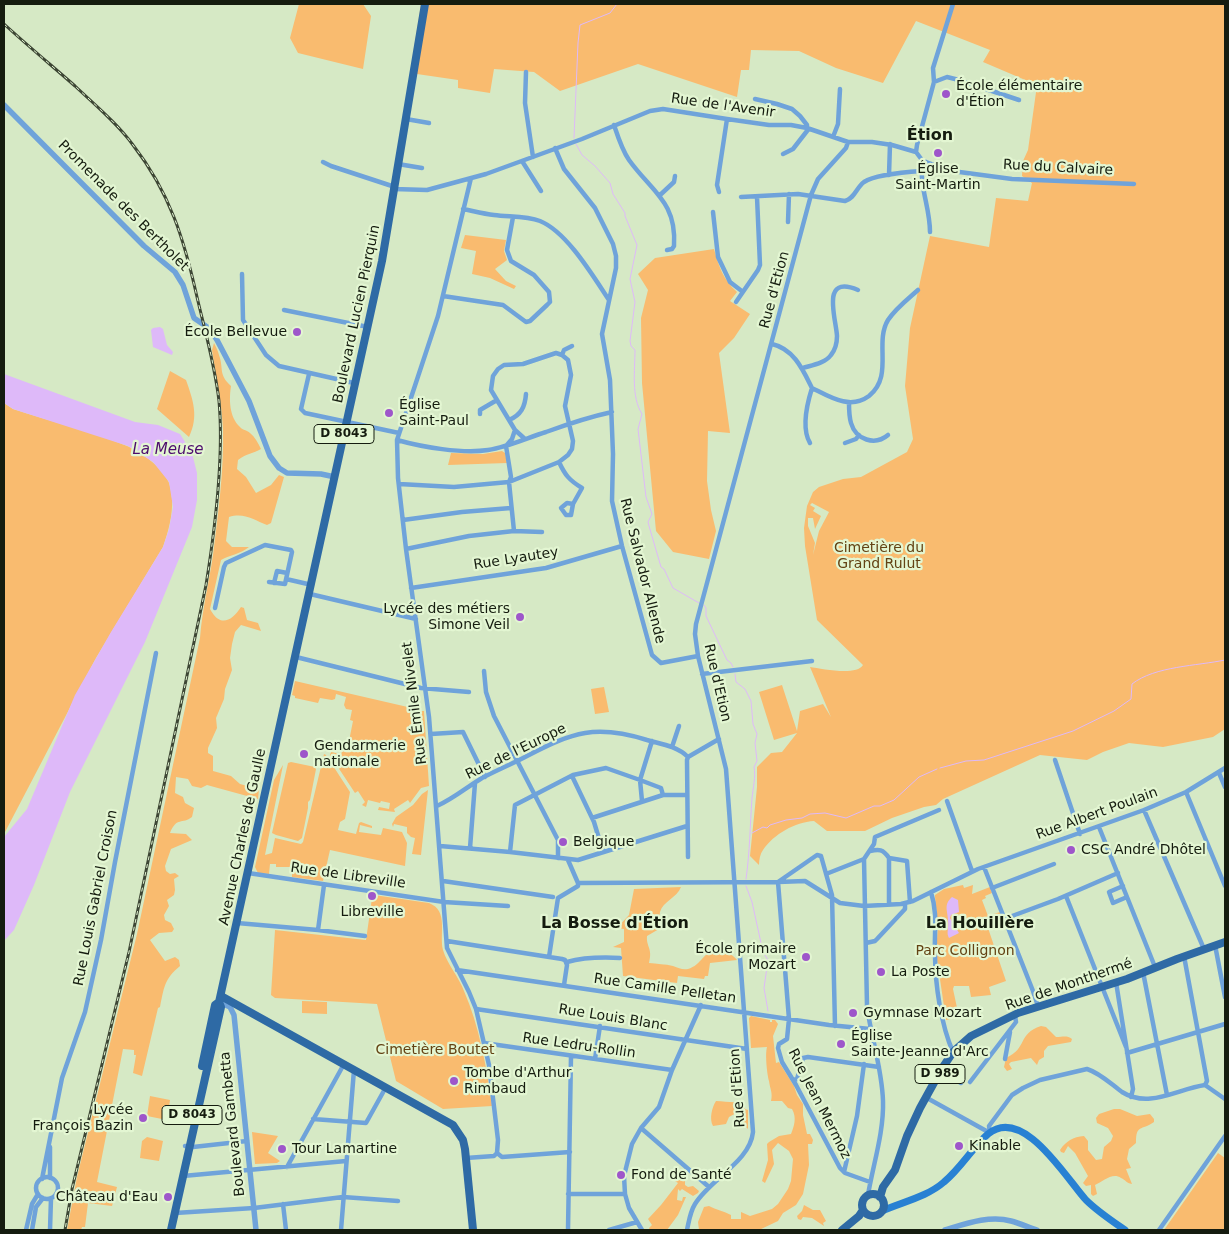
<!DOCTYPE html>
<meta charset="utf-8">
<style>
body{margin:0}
#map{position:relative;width:1229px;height:1234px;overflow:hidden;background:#d6e9c5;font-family:"DejaVu Sans",sans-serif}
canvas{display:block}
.frame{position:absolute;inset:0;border:5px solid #151c0f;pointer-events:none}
</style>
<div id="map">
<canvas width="1229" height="1234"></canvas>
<div class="frame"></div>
</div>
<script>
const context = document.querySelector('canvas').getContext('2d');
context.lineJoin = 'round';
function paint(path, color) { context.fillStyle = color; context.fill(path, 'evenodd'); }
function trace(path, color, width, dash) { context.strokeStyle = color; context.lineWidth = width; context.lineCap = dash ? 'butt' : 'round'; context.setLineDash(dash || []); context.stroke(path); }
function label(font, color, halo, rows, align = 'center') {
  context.font = font + ' "DejaVu Sans",sans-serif'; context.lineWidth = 4.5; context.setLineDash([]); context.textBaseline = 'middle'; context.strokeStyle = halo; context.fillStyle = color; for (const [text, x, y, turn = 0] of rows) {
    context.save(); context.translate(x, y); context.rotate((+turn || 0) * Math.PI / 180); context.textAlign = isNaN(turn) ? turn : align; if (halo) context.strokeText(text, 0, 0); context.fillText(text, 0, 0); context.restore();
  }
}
paint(new Path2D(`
 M299 4H363L371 16 363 69 298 53 290 38Z
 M421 4H1225V729L1213 737 1163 747 1129 743 1103 752 1087 760 1040 755 943 799 936 805 924 807 892 818 865 831H827L814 821C795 822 774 834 763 850 760 854 759 860 759 865L750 856 757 787V767L771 753 782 752 797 733 774 740 759 692 782 685 797 731 800 711 823 704 831 717 810 667C822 669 857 676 863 665L817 620 805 546 804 528 807 506 813 492 819 487 843 479 861 477 907 452 913 439 905 386 910 328 930 236 989 247 996 198 1028 201 1032 183 1022 176 1023 161 1028 150 1037 85 983 62 990 50 916 21 883 83 836 68 799 51 751 50 749 70H741L737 97 638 64 560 91 534 72 494 69 490 93 458 88V80L410 73ZM812 503 829 512 819 531 813 555 815 543 808 526V518H813L815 529 821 516 813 511 815 508 810 505Z
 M465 235 506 240 504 251 507 260 495 269 506 281 516 286 514 289 490 278 472 274 476 251 461 248Z
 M714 249C719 267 723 279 737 292L730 301 750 314 734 338 719 353 730 433 708 431 707 481 711 510 716 531 709 559 673 552 656 531 642 383 641 318 648 290 638 274 655 258Z
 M214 343C216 347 218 351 219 355 224 369 218 374 231 386 229 399 229 417 240 427 242 430 247 430 250 433 255 437 258 443 261 449 253 454 247 453 238 460L237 469 246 477 256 493 271 485 279 475 284 477 271 523 267 525C254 520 244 512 229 517L226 541 232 547H249C241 554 230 555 221 560L210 609C220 628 232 621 241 607L244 608 247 620 258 623 261 631 241 625 235 632 232 644 230 658 232 670 225 689 224 699 216 718 217 728 208 748V753L213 756V771L231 776 240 784 259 789 258 799 207 785 201 788 192 786 188 779 176 777 175 793 183 797 185 803 194 808 192 817C182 825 177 816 170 833L186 834 192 840 171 849 165 866 166 871 170 874 175 873 179 876 174 879 175 890 174 895 167 900 169 906 164 915 165 920 171 923 174 929 172 932 159 933 150 940 165 961 175 957 179 960 180 966C164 979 164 988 160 1007L158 1008 142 1076 133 1073 136 1055H134V1050L123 1049 97 1182 117 1187 112 1206 88 1203 85 1227H82L81 1230H67L77 1177 137 934 200 638C202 610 209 583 213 555 218 514 224 471 223 430 222 403 216 377 212 350Z
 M170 371 186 380C193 400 199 416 189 437L157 409Z
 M4 403 13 409C50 421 90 431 127 446 141 452 164 468 169 483 176 504 170 527 163 547L96 658 4 834Z
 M502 451 505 453 507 463 448 465 451 453 483 454Z
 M295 681 412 708 414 711H424L429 786 421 788 410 803 408 800 394 809 395 812 378 810 379 807 389 809 390 803 381 801 380 803 368 800 366 807 362 805 365 802 358 791 355 793 330 755 331 752 341 754 344 747 348 746 353 721 350 720 352 710 346 709 344 705 346 697 336 694 335 699 332 700 320 698 318 703 295 698V696L292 695Z
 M604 687 609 712 595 714 591 689Z
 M324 754 326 755 350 792 345 819 340 822 338 830 356 834 359 823 361 822 372 826V828L360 825 359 832 381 835 383 828 402 832 407 843 405 866 330 850 323 881 292 877V867H276V864H270L269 874 258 873 255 867 274 780 283 765 265 855 272 853 275 838 301 844 303 842Z
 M291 762 315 767 316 769 310 800 308 802V808L302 838 298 841 276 835 272 833 288 763Z
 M428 790 421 855 412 854 415 838 411 837 407 833V827L394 824 393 827 392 824 396 817 413 805 422 794Z
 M963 885 964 888 973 885 972 894 990 887 992 893 985 896 986 898 982 900 988 916 1000 912 1004 921 988 928 1006 981 989 987 991 995 971 997 969 986H954L953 989 959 1017 946 1020 936 952 938 926 935 897V895L944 889Z
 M681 887C677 898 663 901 660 912 659 917 659 924 659 929L647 936C646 947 653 948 649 963 657 964 665 964 673 966 679 968 682 970 688 969 704 965 706 943 724 952 730 954 733 955 737 960L710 963 708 976H705L704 979 678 976 677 983 623 976 621 948 613 947 624 942V929L617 928 629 915 634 889Z
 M374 895 429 903C449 911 439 933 443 950 447 964 459 977 464 991 479 1025 487 1069 492 1106L443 1109 396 1081 377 1004 275 998 271 995 275 930 366 940 372 898H374Z
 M302 1001 327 1002V1014L302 1013Z
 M751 1016 770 1020V1022H772V1020H775L778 1024 773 1036 776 1063 779 1062 794 1086 797 1095 803 1104V1115L807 1134H810L813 1140 812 1144H808L809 1165 803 1194 796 1205 783 1213 778 1221 759 1230H699L698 1222 704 1207 709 1206C716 1210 724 1211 731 1215V1219H741V1212L750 1216 772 1209 778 1204 788 1189 791 1181 793 1159 789 1151 778 1143 772 1150 774 1164 765 1183 762 1181 768 1160 767 1144 769 1142 779 1136 791 1134C794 1126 797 1118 792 1109L788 1108 782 1101H771C773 1093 770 1089 769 1081 767 1074 765 1054 767 1047L751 1048 749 1018Z
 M1041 1026 1046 1027 1056 1037C1063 1037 1067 1035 1072 1039L1071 1042 1048 1046 1044 1051V1057L1039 1060 1037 1065 1031 1058 1011 1062 1009 1064 1012 1069 1007 1071 1004 1067 1006 1058C1028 1048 1017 1034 1041 1026Z
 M150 1096 170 1100 167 1120 147 1116Z
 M716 1101C726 1101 734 1104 743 1101L745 1109 748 1110V1129L741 1122 743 1120 738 1112 729 1117 726 1124 713 1126C709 1119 712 1107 716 1101Z
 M1114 1109H1120L1137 1116 1150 1114 1154 1119V1122C1141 1131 1136 1124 1136 1143L1129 1149 1127 1159 1131 1168 1126 1169 1132 1184C1126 1183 1126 1180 1121 1178 1112 1172 1103 1182 1095 1185L1097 1194 1093 1196 1091 1194V1185L1086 1186 1083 1183 1088 1176 1075 1153 1068 1146 1064 1153 1061 1152 1060 1150C1066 1141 1073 1137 1084 1136L1088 1141V1150L1096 1160 1102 1159 1104 1147 1111 1141 1113 1136 1108 1128 1097 1123 1096 1118 1099 1114Z
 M252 1132 278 1136 268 1153 280 1161 277 1163 255 1164Z
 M147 1137 163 1141 159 1161 140 1158 142 1141Z
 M1218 1153 1225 1158V1230H1164Z
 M676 1178 685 1179V1185L688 1187 693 1186 699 1191 698 1193 693 1196 682 1189 680 1191 678 1189 677 1200 682 1201 683 1197H686L678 1215 667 1230H650L649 1228 652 1225 648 1219 661 1205 678 1183 675 1181Z
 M804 1205 813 1210H820L826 1221 823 1223 824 1226 812 1218 803 1217 801 1220 798 1219 797 1216 802 1211Z`), '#f9bb6f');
paint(new Path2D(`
 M160 327 163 329 167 345 173 352 172 355 153 347 151 330 153 328Z
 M4 374 135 422 158 425 180 434 192 453 197 473V500L192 527 145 642 70 792 34 885 14 930 4 941V837L27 809 75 695 111 632 163 547 169 529 173 507 169 482 153 462 128 446 13 409 4 403Z
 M952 897 958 900 959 912 951 915 950 918 959 933 949 938C946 933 949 928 948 921 948 911 943 905 952 897Z`), '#deb9f9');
trace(new Path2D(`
 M574 138 578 43 580 25 610 13 617 4
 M576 144 582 155 595 166 610 183 613 194 625 213V216L637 245 630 279 635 302 630 341 631 346 635 350C635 370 631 397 642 414L638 429 646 497 652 514 648 522 649 526 661 567 664 569 673 588 699 603
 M704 605 706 608V616L727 660 731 663 733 667
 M735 674 736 682 745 689 751 701 753 724 757 734 755 743 757 761 754 767C756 776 753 788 752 798 750 825 750 851 746 879
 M940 768 966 761 984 760 1073 731 1114 711 1131 699 1132 684C1155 666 1197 666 1225 660
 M752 833 763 827 767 828 770 825 786 820 802 818 810 814 825 813 846 818 874 806H880L894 800 919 777 937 769
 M746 886 752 902 763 952 768 960 764 988 768 1011`), '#deb9f9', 1);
trace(new Path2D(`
 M953 4 933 68 934 82 917 145 916 152 922 160 928 163 952 171 1012 179 1134 184
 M526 72 525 103 533 157
 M934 82 947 77 959 80 1019 100
 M755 99 777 104 792 109 800 116 807 125V131L793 149 783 154
 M406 119 429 123
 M614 125C618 137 622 150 629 160 652 192 677 202 674 246L672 249 667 250
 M833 137 838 124 840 89
 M555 148 564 169 595 208 613 244 616 256V268L602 334 610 380 613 454 612 501 622 546 652 655 661 663 698 656
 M922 160C919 187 930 207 930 232
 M522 161 541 191
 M323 162 331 166 395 187
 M398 164 422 168
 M889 175 890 144
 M471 178 438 316 397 440 398 478 406 549 429 717 447 948 469 992 476 1009 489 1065 498 1140 497 1153
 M394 189 427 190 486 174 582 139 650 111 663 109 727 119 769 125H791L807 128 848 142H872L892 145 916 152
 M719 192 717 185 727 119
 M659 196 674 182 675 176
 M741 197 798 194 845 201C855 198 856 188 864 182 875 175 907 172 922 171
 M463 209C473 211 484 214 494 215 509 217 526 216 540 221 567 232 593 276 609 300
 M713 212 718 257 730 282 743 292
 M788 222 789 194
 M242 274 243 320 266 355 279 366 354 383
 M443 296 503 305 526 322 530 321 547 305 550 302 549 292 534 275 511 261 507 250 513 217
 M736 302 758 270 760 265 757 197
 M284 310 368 327
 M772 344C794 349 803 370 812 388 830 397 850 410 869 396 894 376 874 343 888 320 896 308 908 299 918 290
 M562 355 564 350 572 346
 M803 368C813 365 825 363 831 355 835 350 837 343 837 336 836 318 820 274 858 290
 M309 374 301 409 305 413 399 433
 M849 403C849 409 849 416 851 423 856 440 875 446 888 435
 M480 414V410L497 400
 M509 420C521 415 525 407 526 394
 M515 430 525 439
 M397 440C422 447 462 454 488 450 508 447 527 438 546 432 568 424 589 417 612 412
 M810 443C801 428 807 404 812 388
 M845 443 856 439 859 435
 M559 462C565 475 569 480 582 488L573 504 567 503 561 508 566 515H571L573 504
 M399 484 454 487 509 482 559 462 568 455 572 449 573 441 565 406 571 375 568 360 562 355 556 353 523 364 504 365 498 369 493 376 491 390 515 430 512 439 506 446 511 477 509 482 510 492 514 531
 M403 520 462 512 511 508
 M406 549 469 536 514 531 542 532
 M286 579 312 585
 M274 583 277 571 287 573
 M411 588 546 568 622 546
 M310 594 416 619
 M215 608 224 567 226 563 265 545 291 550 292 552 285 584 269 582
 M296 657 421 688 469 692
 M484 671 486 692 494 716 558 840V858
 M702 674 812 661
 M431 734 463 732 485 777
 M672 747 679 726
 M688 757 719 739
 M1055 760 1080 834
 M1219 773 1225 787
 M572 776 594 822 603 852
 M1186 792 1225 886
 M642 801 640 780 661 788 663 795
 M947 801 972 871
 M437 806C453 799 467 787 482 778 497 770 512 764 527 756 573 732 596 724 647 740 661 744 677 746 688 757
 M1144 810 1204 949
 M592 818 663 795H686
 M1099 827 1155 967
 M440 846 510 852 578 860 687 826
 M470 848 475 783
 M870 851C879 849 883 849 889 858L907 861 910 902
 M510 852 515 805 573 775 606 768 640 780 652 741
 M688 857 687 760 688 757
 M889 858V904
 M864 859 867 1006C871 1038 882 1068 883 1101 884 1132 873 1165 868 1195
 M568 860 578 883
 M984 867 1033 991 1038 1006
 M248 873 444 902 508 906
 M826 874 864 859 874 844 875 837 939 810
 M443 881 553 897
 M578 883 778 882 805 881 840 903 864 906 901 904 913 901 978 869 1144 810 1186 792 1225 768
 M1123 886 1109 892 1113 903 1127 897
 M992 888 1054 864
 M931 892C938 915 934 931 935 954 935 984 941 1025 953 1052
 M1066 896 1126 1047
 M1004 919 1058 899 1118 873
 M237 923 318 930 365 936
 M318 930 324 885
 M447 941 562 959 565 960 567 965 564 985
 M866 943 875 941 877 939 905 909V903
 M1215 945 1225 997
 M1184 956 1207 1081 1205 1085
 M549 957 558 898 578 886V883
 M567 962C585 957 601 957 620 958
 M457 970 829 1025 870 1029
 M1143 972 1167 1095
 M1116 982 1133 1089 1131 1097
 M476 1009 747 1049
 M835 1026 832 895 821 856 817 855 778 882 789 1019 787 1039 779 1044 778 1048 782 1062 796 1085 840 1168 845 1173 870 1182
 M484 1043 672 1070
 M1127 1053 1225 1024
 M595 1059 600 1026
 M1005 1059 1010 1032
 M941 1070 961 1083
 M793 1080 797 1079 803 1058 808 1057 879 1067
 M970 1082 1016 1022 1015 1015
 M927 1098 990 1133
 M313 1119 366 1123 386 1087
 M641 1128 709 1187
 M990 1133 989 1126 1012 1095 1023 1088 1040 1080 1087 1069C1100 1073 1111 1084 1122 1092 1149 1109 1177 1089 1205 1085L1225 1099
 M185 1146 193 1147 247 1141
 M50 1147V1178
 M497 1153 502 1157 570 1152
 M466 1158 494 1156 497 1153
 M287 1167 344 1064
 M844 1172 857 1116 864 1064
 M183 1176 346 1161
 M36 1188a11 11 0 1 1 22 0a11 11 0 1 1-22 0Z
 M42 1179 62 1078 85 1012 101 940 115 862 156 653
 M568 1194H625
 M283 1204 286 1230
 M175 1213 254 1208 343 1197 398 1201
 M26 1230 32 1204 38 1194
 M32 1230 36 1207 43 1198
 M50 1230 51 1198
 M341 1230 354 1070
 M568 1230 571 1056
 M609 1230 637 1222
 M642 1230 629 1208 625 1194 624 1176 632 1144 641 1128 659 1107 672 1070 701 1005
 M687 1230C689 1221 690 1212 695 1204 710 1179 750 1162 753 1132L726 769 698 656 695 634 696 624 811 195 818 179 846 148 848 142
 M1159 1230 1225 1136`), '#6fa3da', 4.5);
trace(new Path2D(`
 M4 105 144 246 175 272 183 285 194 318 210 329 217 340 249 401 270 456 279 468 287 473 321 474 335 477
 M219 1002 230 1007 234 1015 256 1230
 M945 1230C965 1224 989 1215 1011 1221 1019 1223 1028 1227 1037 1230`), '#6fa3da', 5.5);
trace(new Path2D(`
 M882 1211C902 1202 927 1197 944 1182 961 1168 972 1148 988 1134 1023 1105 1066 1178 1086 1200 1097 1211 1112 1221 1125 1230`), '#2881d3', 7);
trace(new Path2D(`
 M221 996 453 1125 463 1140 465 1149 473 1230
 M202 1066 215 1005 219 1002
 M862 1205a11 11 0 1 1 22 0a11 11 0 1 1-22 0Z
 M880 1197 883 1187 895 1170 907 1136 920 1108 941 1070 953 1052 971 1036 1018 1013 1127 979 1177 959 1225 942
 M171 1230 221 1007 219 1002 382 261 425 4
 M842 1230 859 1216 863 1210`), '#2e6aa5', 8);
const rail = new Path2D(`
 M4 24C27 45 51 65 75 86 95 105 117 123 133 145 170 193 184 239 197 297 205 331 215 366 219 401 224 457 215 529 206 585L129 952 72 1189 65 1230`);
trace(rail, '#3d4634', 3);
trace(rail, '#e3f6d2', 1, [4]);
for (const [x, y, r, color] of [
 [946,94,5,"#9e56ca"],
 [938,153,5,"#9e56ca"],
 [297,332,5,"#9e56ca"],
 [389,413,5,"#9e56ca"],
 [520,617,5,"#9e56ca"],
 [304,754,5,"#9e56ca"],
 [563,842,5,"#9e56ca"],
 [1071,850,5,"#9e56ca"],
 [372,896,5,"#9e56ca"],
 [806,957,5,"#9e56ca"],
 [881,972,5,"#9e56ca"],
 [853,1013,5,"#9e56ca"],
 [841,1044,5,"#9e56ca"],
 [454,1081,5,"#9e56ca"],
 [143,1118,5,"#9e56ca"],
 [959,1146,5,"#9e56ca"],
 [282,1149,5,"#9e56ca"],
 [621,1175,5,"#9e56ca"],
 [168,1197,5,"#9e56ca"]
]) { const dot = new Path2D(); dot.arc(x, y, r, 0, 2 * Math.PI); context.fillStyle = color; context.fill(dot); trace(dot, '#e3f6d2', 2); }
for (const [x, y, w] of [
 [344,434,60],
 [940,1074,50],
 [192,1115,60]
]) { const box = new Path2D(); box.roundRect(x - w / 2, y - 9.5, w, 19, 4); context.fillStyle = '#e3f6d2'; context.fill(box); trace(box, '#151c0f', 1); }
label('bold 12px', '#151c0f', null, [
 ["D 8043",344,434],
 ["D 989",940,1074],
 ["D 8043",192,1115]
]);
label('14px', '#151c0f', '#e3f6d2', [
 ["École élémentaire",956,86],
 ["d'Étion",956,102],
 ["Église",938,169,"center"],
 ["Saint-Martin",938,185,"center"],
 ["École Bellevue",287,332,"right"],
 ["Église",399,405],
 ["Saint-Paul",399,421],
 ["Lycée des métiers",510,609,"right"],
 ["Simone Veil",510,625,"right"],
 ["Gendarmerie",314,746],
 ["nationale",314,762],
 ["Belgique",573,842],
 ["CSC André Dhôtel",1081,850],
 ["Libreville",372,912,"center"],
 ["École primaire",796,949,"right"],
 ["Mozart",796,965,"right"],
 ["La Poste",891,972],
 ["Gymnase Mozart",863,1013],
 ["Église",851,1036],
 ["Sainte-Jeanne d'Arc",851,1052],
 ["Tombe d'Arthur",464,1073],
 ["Rimbaud",464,1089],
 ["Lycée",133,1110,"right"],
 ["François Bazin",133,1126,"right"],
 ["Kinable",969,1146],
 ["Tour Lamartine",292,1149],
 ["Fond de Santé",631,1175],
 ["Château d'Eau",158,1197,"right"]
], 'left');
label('14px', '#151c0f', '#e3f6d2', [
 ["Rue de l'Avenir",723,106,8],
 ["Rue du Calvaire",1058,168,3],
 ["Promenade des Bertholet",123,206,45],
 ["Rue d'Etion",775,290,-75],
 ["Boulevard Lucien Pierquin",357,314,-78],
 ["Rue Lyautey",516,559,-9],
 ["Rue Salvador Allende",642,571,76],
 ["Rue d'Etion",717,683,77],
 ["Rue Émile Nivelet",415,703,-97],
 ["Rue de l'Europe",516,752,-26],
 ["Rue Albert Poulain",1097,814,-20],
 ["Avenue Charles de Gaulle",243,837,-78],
 ["Rue de Libreville",348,876,8],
 ["Rue Louis Gabriel Croison",96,898,-79],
 ["Rue de Monthermé",1069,985,-19],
 ["Rue Camille Pelletan",665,989,8],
 ["Rue Louis Blanc",613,1018,9],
 ["Rue Ledru-Rollin",579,1046,8],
 ["Rue d'Etion",738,1088,-94],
 ["Rue Jean Mermoz",819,1104,63],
 ["Boulevard Gambetta",233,1124,-96]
]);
label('14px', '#634213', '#e3f6d2', [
 ["Cimetière du",879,548],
 ["Grand Rulut",879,564],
 ["Parc Collignon",965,951],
 ["Cimetière Boutet",435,1050]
]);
label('italic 15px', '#4d0d6d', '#e3f6d2', [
 ["La Meuse",168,450]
]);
label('bold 16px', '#151c0f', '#e3f6d2', [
 ["Étion",930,136],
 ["La Bosse d'Étion",615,924],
 ["La Houillère",980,924]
]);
</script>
